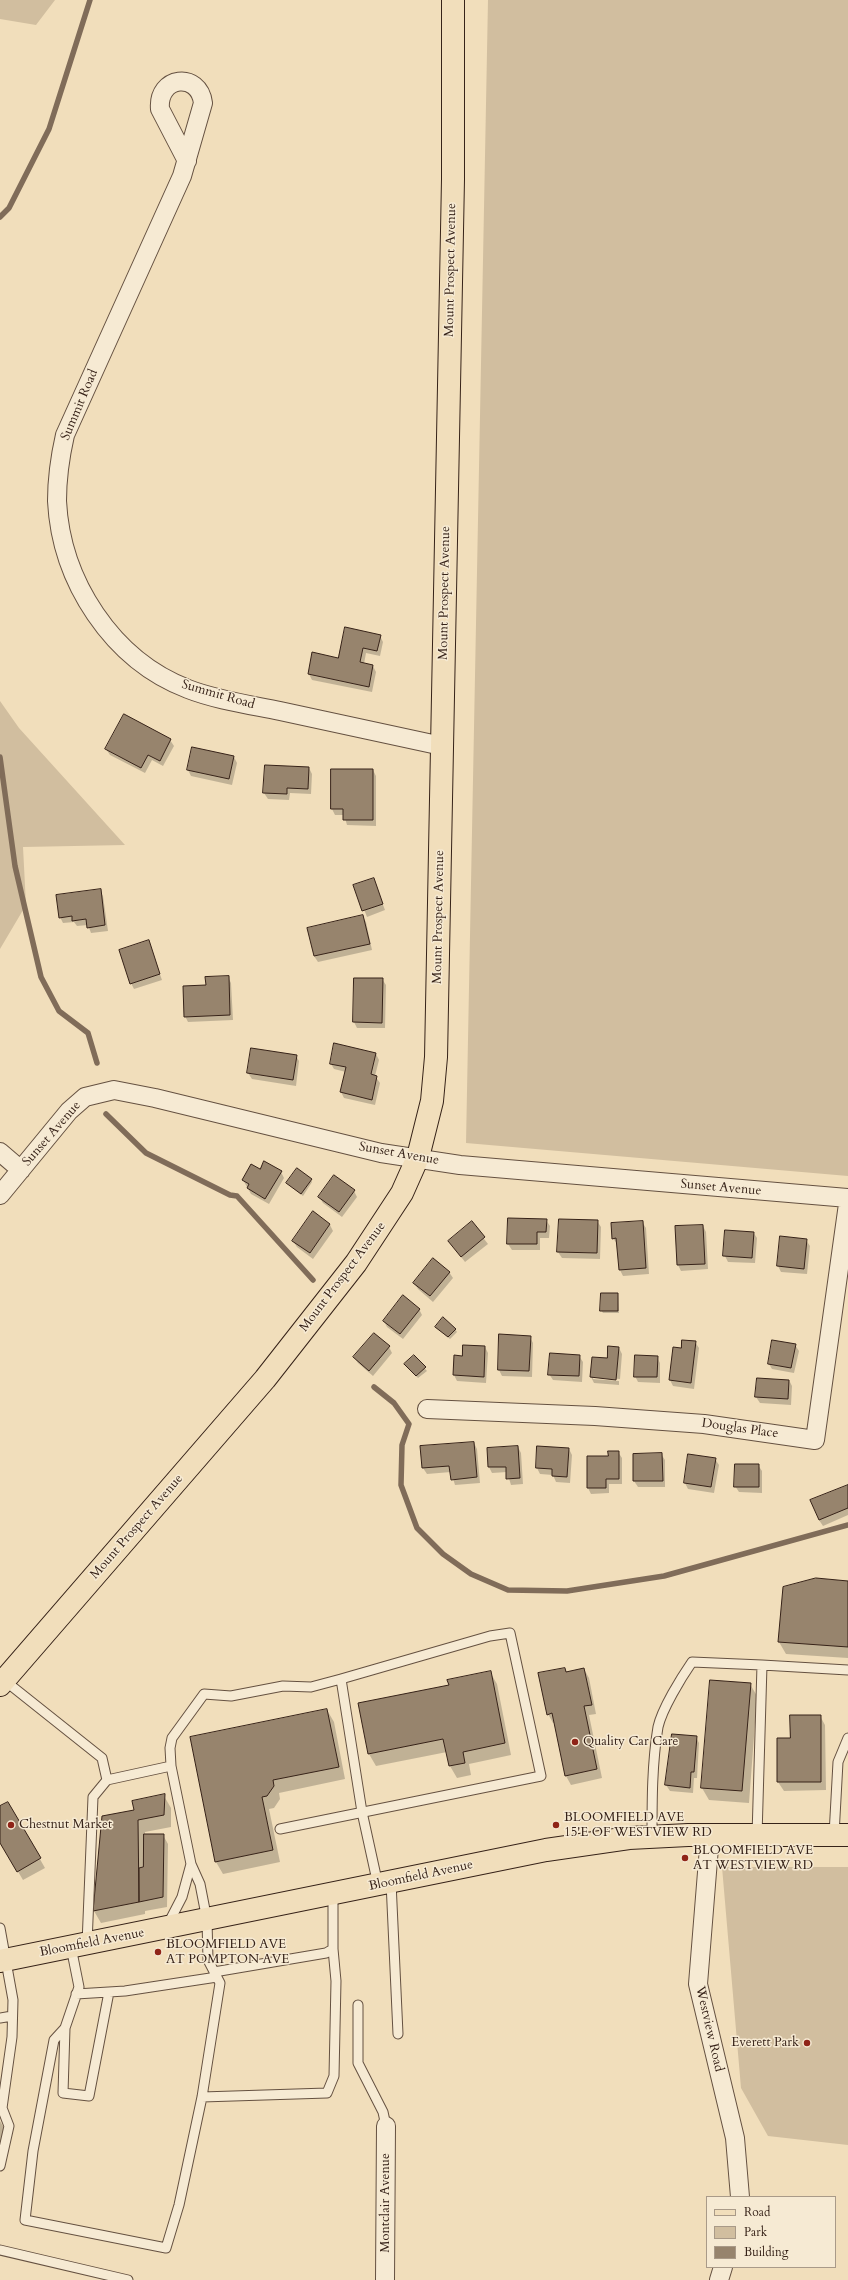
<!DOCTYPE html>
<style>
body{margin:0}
#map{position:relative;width:848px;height:2280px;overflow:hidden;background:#f1debb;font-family:Cardo,serif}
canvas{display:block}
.legend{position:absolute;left:706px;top:2196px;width:130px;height:72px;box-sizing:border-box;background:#f6ead3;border:1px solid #a99a88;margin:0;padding:5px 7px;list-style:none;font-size:12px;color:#362218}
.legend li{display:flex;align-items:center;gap:8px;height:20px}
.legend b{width:20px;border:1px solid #a99a88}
</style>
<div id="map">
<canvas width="848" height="2280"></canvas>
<ul class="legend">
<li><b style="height:5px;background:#f1debb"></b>Road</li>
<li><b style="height:11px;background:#d1be9f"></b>Park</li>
<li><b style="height:11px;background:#97846d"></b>Building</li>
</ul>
</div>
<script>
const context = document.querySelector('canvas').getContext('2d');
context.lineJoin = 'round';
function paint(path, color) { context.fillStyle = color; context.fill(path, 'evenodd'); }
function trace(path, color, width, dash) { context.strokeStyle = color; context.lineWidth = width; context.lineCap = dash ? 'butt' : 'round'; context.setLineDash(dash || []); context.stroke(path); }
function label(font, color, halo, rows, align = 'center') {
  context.font = font + ' Cardo,serif'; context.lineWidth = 3; context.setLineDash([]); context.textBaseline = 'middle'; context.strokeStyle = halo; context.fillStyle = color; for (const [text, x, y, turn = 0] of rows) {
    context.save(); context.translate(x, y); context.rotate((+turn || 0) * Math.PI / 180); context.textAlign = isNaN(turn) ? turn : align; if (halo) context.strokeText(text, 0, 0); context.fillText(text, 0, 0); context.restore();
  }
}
paint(new Path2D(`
 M0 0H55L36 25 0 19Z
 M488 0H848V1176L466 1143Z
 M0 701 19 728 125 845 23 847 26 905 0 949Z
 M722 1867H848V2145L768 2136 741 2088Z`), '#d1be9f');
paint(new Path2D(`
 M380 636 383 642 380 656 366 653 364 664 373 666 376 672 372 692 312 680 309 674Z
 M170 740 174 746 163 766 152 760 145 773 110 755 106 749Z
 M234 757 237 763 232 785 191 776 188 770Z
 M309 768 312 774 311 794 290 793 289 800 268 799 264 793Z
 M373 770 376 776V826L347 825 344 815H335L332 809Z
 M373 879 385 910 367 917 355 886Z
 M100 891 103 896 108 931 91 933 88 925 77 926 74 922 63 923 60 917Z
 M363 917 366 922 372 950 318 962 314 956Z
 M148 941 162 980 134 989 131 983Z
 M228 977 231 983 233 1020 188 1022 185 1016Z
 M382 979 386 985 385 1028H357L354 1022Z
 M252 1049 296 1056 299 1061 296 1086 252 1079 248 1073Z
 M376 1054 379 1060 375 1076 380 1083 375 1105 344 1098 341 1092 346 1072 334 1069 331 1064Z
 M260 1170 281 1172 284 1178 269 1204 251 1194 243 1180Z
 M311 1180 312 1182 303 1196 287 1183Z
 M354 1191 357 1197 342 1217 323 1203 319 1197Z
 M313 1213 330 1225 333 1231 313 1259 297 1247 293 1241Z
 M546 1220 550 1226 549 1238H540V1250H512L508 1244Z
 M597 1221 601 1227 600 1259 562 1258 558 1252Z
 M471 1222 488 1244 465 1262 449 1241Z
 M642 1222 646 1228 649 1274 623 1276 620 1270 617 1244 613 1238Z
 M703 1226 706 1232 708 1269 681 1271 678 1265Z
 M753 1232 757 1238 755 1263 728 1262 725 1256Z
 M780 1237 806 1240 810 1246 807 1274 781 1272 778 1266Z
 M449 1272 453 1278 433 1302 418 1289 414 1283Z
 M618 1294 619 1313H603L601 1310Z
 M419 1309 422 1315 403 1339 387 1327 384 1321Z
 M436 1327 455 1329 457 1332 450 1339Z
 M530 1337 533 1343 532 1377 502 1376 499 1370Z
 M695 1342 699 1348 694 1389 673 1386 670 1380 674 1349H682Z
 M795 1345 799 1351 794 1373 772 1369 769 1364Z
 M389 1347 392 1353 373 1376 358 1363 354 1357Z
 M485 1347 488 1353 486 1383 457 1381 454 1375 455 1357H463Z
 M619 1348 622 1354 620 1379 593 1377V1379L619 1381V1385L594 1383 591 1377Z
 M414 1356 427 1371 418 1378 407 1366Z
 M579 1356 583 1362 582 1382 553 1380 549 1374Z
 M657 1357 660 1363V1383L638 1382 635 1376Z
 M789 1380 792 1386 791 1405 760 1403 756 1397Z
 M474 1443 477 1449 480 1483 455 1485 451 1472 427 1474 423 1468 421 1447Z
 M518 1447 521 1453 523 1484 511 1485 507 1472 492 1473 489 1467Z
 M569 1449 572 1455 570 1483 556 1482 553 1475 540 1474 537 1468Z
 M618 1452 622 1458V1484H609V1493L591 1494 588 1488 609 1457Z
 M661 1454 665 1460V1487H638L634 1481V1455Z
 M715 1459 719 1465 714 1493 688 1489 685 1483Z
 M758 1465 762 1471V1493L739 1492 735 1486Z
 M848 1487V1515L823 1526 819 1520Z
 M848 1582V1658L786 1654 779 1642Z
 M565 1669 567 1672 584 1669 589 1678 596 1714 589 1715 602 1778 571 1785 566 1776 555 1723H553L548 1714Z
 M490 1672 497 1684 511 1755 469 1764 471 1775 457 1778 450 1766 447 1752 376 1766 369 1754 450 1686Z
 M711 1681 750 1684 757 1696 749 1803 709 1800 702 1788Z
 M327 1710 334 1722 345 1779 279 1793 280 1799 274 1808 269 1809 280 1862 223 1874 216 1862 191 1738Z
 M820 1716 825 1725 826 1790 784 1791 778 1782 791 1739Z
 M696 1737 699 1743 697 1778H694L693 1793 670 1791 666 1785Z
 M164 1796 171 1808V1827L145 1832V1835H163L168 1844 167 1907 145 1911V1914L101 1923 94 1911 135 1810Z
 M8 1803 45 1868 23 1880 0 1841V1808Z
 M0 2121 7 2133 0 2168Z`), '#0003');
trace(new Path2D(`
 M0 217 9 208 49 129 90 0
 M0 757 15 866 41 977 59 1011 88 1033 97 1063
 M106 1114 146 1153 230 1195 237 1196 313 1280
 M374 1387 394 1403 409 1424 402 1445 401 1485 417 1528 443 1554 471 1574 508 1590 567 1591 664 1576 848 1525`), '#806c59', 5.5);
const building = new Path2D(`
 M345 627 381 635 377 651 363 648 360 662 373 665 369 687 308 674 312 652 338 658Z
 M124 714 171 739 160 761 148 755 141 768 105 749Z
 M192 747 234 756 229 779 187 770Z
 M265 765 309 767 308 789 287 788V794L263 793Z
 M331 769H373V820H343V809H331Z
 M374 878 383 904 362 911 353 885Z
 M101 889 105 925 87 928 86 919 72 921V916L59 918 56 895Z
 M363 915 370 944 314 956 307 928Z
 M149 940 160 974 130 984 119 950Z
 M229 976 230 1015 184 1017 183 986 206 985 205 977Z
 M354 978H383L382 1023 353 1022Z
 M334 1043 376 1053 371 1074 377 1076 372 1100 340 1092 346 1067 330 1064Z
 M251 1048 297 1055 293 1080 247 1073Z
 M264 1161 282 1171 265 1199 247 1188 249 1184 242 1180 251 1164 260 1169Z
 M297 1168 312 1179 301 1194 286 1183Z
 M334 1175 355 1190 339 1212 318 1197Z
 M313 1211 330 1224 310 1253 292 1241Z
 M508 1218 547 1219 546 1232H537V1244H507Z
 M559 1219 598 1220 597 1253 557 1252Z
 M472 1221 485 1237 461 1257 448 1241Z
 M643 1221 646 1268 619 1270 616 1238 612 1239 611 1223Z
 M703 1225 705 1264 677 1265 675 1226Z
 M725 1230 754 1232 752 1258 723 1256Z
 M780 1236 807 1239 804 1269 777 1266Z
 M433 1258 450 1272 430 1296 413 1283Z
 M601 1293H618V1311H600Z
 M403 1295 420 1309 400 1334 383 1321Z
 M443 1317 456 1329 448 1337 435 1327Z
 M374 1333 390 1346 369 1371 353 1357Z
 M499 1334 531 1336 529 1371 498 1370Z
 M682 1340 696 1341 691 1383 669 1380 673 1347 681 1348Z
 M772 1340 796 1344 791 1368 768 1364Z
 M463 1345 485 1346 484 1377 453 1375 454 1355 462 1356Z
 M608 1346 619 1347 616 1380 590 1377 592 1357 607 1358Z
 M550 1353 580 1355 579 1376 548 1375Z
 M414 1355 426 1367 416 1376 404 1364Z
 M635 1355 658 1356 657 1377H634Z
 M757 1378 789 1380 788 1399 755 1397Z
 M474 1442 477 1477 451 1480 449 1466 422 1468 420 1446Z
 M518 1446 520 1478 506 1479V1467H488L487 1448Z
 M537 1446 569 1448 567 1477 552 1476V1469L536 1468Z
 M608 1451H619V1479H606V1488H587V1456H608Z
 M662 1453 663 1481H633V1454Z
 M688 1454 716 1458 711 1487 684 1483Z
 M735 1464H759V1487H734Z
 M848 1485V1508L819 1520 810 1500Z
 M816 1578 848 1581V1647L778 1642 783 1587Z
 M565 1668 566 1672 584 1668 592 1705 584 1706 597 1769 565 1776 552 1713 547 1715 538 1673Z
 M491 1671 505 1743 463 1752 465 1763 449 1766 443 1739 368 1754 358 1703 449 1685 447 1680Z
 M710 1680 751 1683 742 1791 701 1788Z
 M327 1709 339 1767 273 1780 274 1786 267 1796 262 1797 273 1850 215 1862 190 1737Z
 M790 1715H821V1782H777V1738H790Z
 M672 1734 697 1736 694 1772H691L690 1788 665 1785Z
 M165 1794 164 1815 138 1820 139 1902 93 1911 102 1816 134 1810 132 1801Z
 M8 1802 41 1858 17 1872 0 1843V1806Z
 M144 1834H164L163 1897 139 1902V1868L143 1867Z`);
paint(building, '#97846d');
trace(building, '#362218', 1);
const service = new Path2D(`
 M4 1680 102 1758 107 1780 93 1797 87 1944
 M107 1780 171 1766
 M280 1829 541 1776 510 1633 490 1636 341 1679 362 1812 378 1885
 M834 1835 838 1762 848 1738
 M757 1836 762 1665 848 1670
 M652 1837C652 1801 652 1763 658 1727 662 1709 681 1678 692 1662L762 1665
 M391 1882 398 2034
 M167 1926 182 1897 191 1864
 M0 1928 13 2000 12 2037 2 2108 9 2126 0 2166
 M71 1947 79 1987 65 2028 54 2040 33 2151 25 2220 166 2248 179 2205 202 2097 220 1983 208 1960 207 1920 200 1884 191 1864 171 1766 170 1748 172 1738 204 1694 231 1696 283 1686 311 1687 341 1679
 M214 1972 326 1953 333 1949
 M76 1994 125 1991 217 1977
 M358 2005V2063L383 2112 386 2126
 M0 2018 12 2016
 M65 2028 63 2093 89 2096 109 1992
 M202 2097 327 2093 334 2076 336 1981 333 1949V1894
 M0 2250 128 2280`);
const minor = new Path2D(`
 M187 161 160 109C157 76 199 71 203 103L182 176 65 435C60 457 57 478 57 501 61 581 112 660 188 689 216 700 251 705 280 711 334 723 388 734 442 746
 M0 1152 21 1170
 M0 1195 69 1111 85 1097 114 1090 155 1098 381 1153 460 1165 848 1198
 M427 1409 595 1416 704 1424 815 1440 848 1204
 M710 1835 698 1984 735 2138 740 2197
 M385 2280 386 2126
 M719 2280 723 2267`);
const primary = new Path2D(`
 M0 1685 265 1379 356 1263 402 1193 418 1157 432 1101 436 1057 453 179V0
 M0 1961 546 1850 629 1838 688 1835H848`);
trace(service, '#655141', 11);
trace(minor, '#655141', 20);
trace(primary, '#362218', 24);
trace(service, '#f6ead3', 9);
trace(minor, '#f6ead3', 18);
trace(primary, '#f1debb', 22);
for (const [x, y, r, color] of [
 [575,1742,4,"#8f2418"],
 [11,1825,4,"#8f2418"],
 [556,1825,4,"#8f2418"],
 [685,1858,4,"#8f2418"],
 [158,1952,4,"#8f2418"],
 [807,2043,4,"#8f2418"]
]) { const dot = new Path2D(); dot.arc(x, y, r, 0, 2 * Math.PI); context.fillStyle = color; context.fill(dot); trace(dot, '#f6ead3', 1.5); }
label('13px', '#362218', '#f6ead3', [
 ["Mount Prospect Avenue",451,270,-89],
 ["Summit Road",80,405,-67],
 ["Mount Prospect Avenue",445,593,-89],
 ["Summit Road",218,695,16],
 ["Mount Prospect Avenue",439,917,-89],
 ["Sunset Avenue",52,1134,-49],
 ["Sunset Avenue",399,1154,10],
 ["Sunset Avenue",721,1188,5],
 ["Mount Prospect Avenue",343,1277,-53],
 ["Douglas Place",740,1429,8],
 ["Mount Prospect Avenue",137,1527,-49],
 ["Bloomfield Avenue",421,1876,-12],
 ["Bloomfield Avenue",92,1943,-11],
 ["Westview Road",709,2029,77],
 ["Montclair Avenue",386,2203,-90]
]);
label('13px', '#362218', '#f6ead3', [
 ["Quality Car Care",583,1742],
 ["BLOOMFIELD AVE",564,1818],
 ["15'E OF WESTVIEW RD",564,1833],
 ["Chestnut Market",19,1825],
 ["BLOOMFIELD AVE",693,1851],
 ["AT WESTVIEW RD",693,1866],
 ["BLOOMFIELD AVE",166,1945],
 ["AT POMPTON AVE",166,1960],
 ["Everett Park",799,2043,"right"]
], 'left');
</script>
